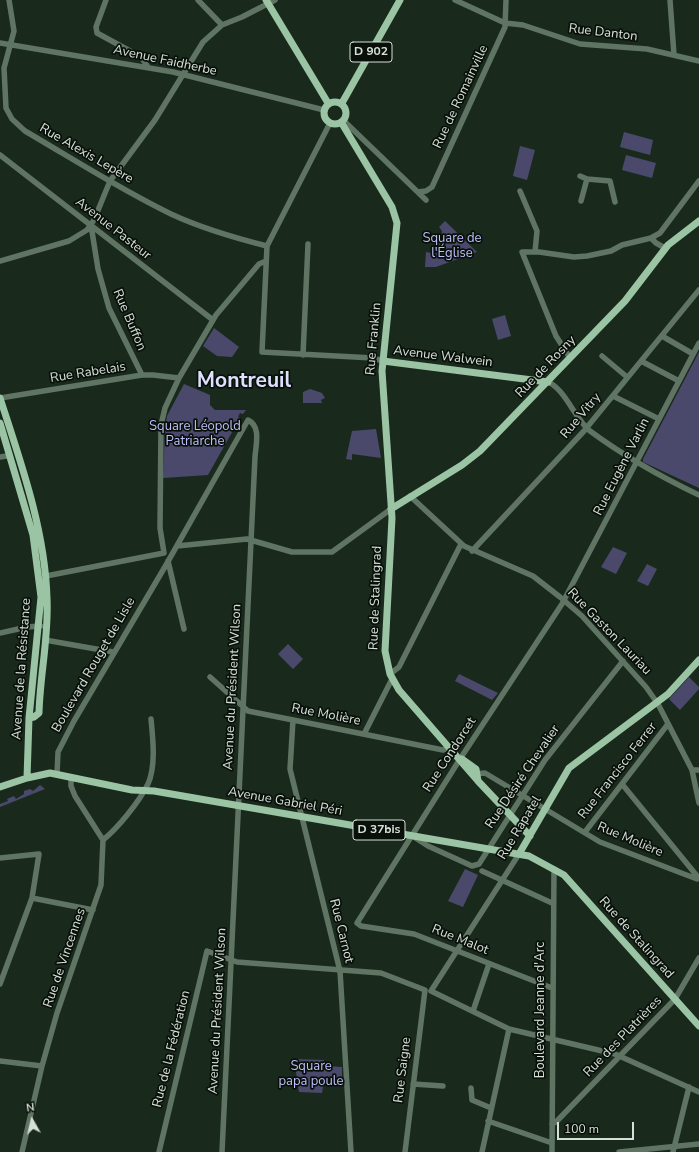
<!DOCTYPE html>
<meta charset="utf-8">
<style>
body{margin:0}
#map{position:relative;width:699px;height:1152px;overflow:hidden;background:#192a1d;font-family:"Nunito Sans",sans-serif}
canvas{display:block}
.north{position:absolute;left:12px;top:1100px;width:40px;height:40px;-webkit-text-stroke:3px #09100a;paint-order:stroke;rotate:352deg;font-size:11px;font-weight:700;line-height:16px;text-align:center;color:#d5e0d7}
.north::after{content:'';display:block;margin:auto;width:14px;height:18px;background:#d5e0d7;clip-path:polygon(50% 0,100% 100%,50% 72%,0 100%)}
.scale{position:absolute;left:557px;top:1122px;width:77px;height:18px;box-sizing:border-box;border:2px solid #d5e0d7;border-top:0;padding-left:5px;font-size:12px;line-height:14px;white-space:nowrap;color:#d5e0d7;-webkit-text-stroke:3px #09100a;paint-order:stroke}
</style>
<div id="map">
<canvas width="699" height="1152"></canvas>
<div class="north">N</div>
<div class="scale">100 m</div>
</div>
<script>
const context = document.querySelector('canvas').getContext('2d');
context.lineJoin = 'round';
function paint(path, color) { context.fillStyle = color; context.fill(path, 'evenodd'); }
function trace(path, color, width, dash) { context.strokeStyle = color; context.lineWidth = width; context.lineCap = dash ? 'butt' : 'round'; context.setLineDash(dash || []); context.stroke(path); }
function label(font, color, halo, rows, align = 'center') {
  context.font = font + ' "Nunito Sans",sans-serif'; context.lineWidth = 3.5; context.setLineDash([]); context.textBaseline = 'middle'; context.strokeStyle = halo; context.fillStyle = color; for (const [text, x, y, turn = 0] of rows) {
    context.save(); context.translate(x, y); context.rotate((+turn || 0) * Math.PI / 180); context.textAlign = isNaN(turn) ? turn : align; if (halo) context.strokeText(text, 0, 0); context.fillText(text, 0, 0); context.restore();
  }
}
paint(new Path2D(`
 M624 132 653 140 650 155 620 147Z
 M520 146 535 150 527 180 513 176Z
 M626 155 656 163 652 178 622 170Z
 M445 221 477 252 436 267H425L426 252 436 254 437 242 441 238 442 231 439 227Z
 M505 315 511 336 498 340 492 319Z
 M214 328 239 347 232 357 217 356 203 346Z
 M699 352V488L643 462V459Z
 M184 384 210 395V405L215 410H246L243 414 240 413 238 417 240 418 208 475 163 478 165 430 167 416Z
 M310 389 322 393 325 398 321 400 322 403H303V392Z
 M376 429 381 458 352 454V460L346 459 352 431Z
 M613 547 627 553 616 574 601 567Z
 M647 564 657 569 648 586 637 581Z
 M288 644 303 659 293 669 278 654Z
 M459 674 498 693 492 700 455 681Z
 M689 677 699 687V689L680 710 669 699Z
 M40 785 45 789 0 807V804L8 801 7 799 14 796 16 799 24 794V791L30 789 33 791Z
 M465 869 478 875 463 907 448 901Z
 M294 1059 324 1060 326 1066 342 1067V1081H324L322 1093 299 1092Z`), '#4a496c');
trace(new Path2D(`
 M9 0 14 31 4 68 6 108 12 119 25 131C73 159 121 190 171 214 201 228 235 238 267 246
 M106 0 96 27 97 33 141 57 148 67
 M198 0 222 25
 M455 0 505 23 523 25 580 44 647 49 699 61
 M670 0 674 55
 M0 43 173 72 324 110
 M343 120 426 200
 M330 123 267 246 262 352 373 358 383 361
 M0 155 213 320
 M580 176 587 179 610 181 615 202
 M520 191 537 231 535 252
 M418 192 426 191 432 187 505 27 506 0
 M581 201 587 179
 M91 225 98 269 109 308 142 375
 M651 238 656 243 665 248
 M0 261 69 241 87 230 94 220 110 181 155 120 203 42 222 25 242 17 275 0
 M662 336 693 354
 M303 355 308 244
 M602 356 627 377
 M570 358 556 336 522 252H539L574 257 587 256 611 251 622 245 651 238 660 233 699 181
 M641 361 679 381
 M548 382C565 389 575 419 590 431 624 456 661 477 699 495
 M613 396 659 419
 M0 398 142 375H153L179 378
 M0 457 7 456
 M410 496 464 546 533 576 560 597 582 616 646 687 658 704 692 770 699 803
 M177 546 247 539 292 552H332L391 509
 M472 551 584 431 699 290
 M164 553 160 528 161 425 165 408 179 378 216 315 259 264 266 261
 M168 561 184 629
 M46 576 164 553
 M0 633 27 627 41 626
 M45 640 113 652
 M390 674 399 667 461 544
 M210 677 248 711 443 750 449 747
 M293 720 290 769 340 971 351 1152
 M364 734 392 679
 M692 770H699
 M57 774 58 752 74 721 166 565 248 420C261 426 256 444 255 457L222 1152
 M473 774 485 773 600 842 697 879
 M622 784 697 876
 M585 832 668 724
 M414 837 428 846 472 866 479 864 545 760 623 661
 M103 840C118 828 139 802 148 784 156 766 153 739 151 719
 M519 854 431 991 509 1029 615 1054 699 1092
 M0 858 39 854 32 898 0 984
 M482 871 552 903
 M32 898 93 910
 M552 988 414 934 361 926 357 923 460 759 562 604 699 343
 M473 1011 489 964
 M0 1061 42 1066
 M413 1084 443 1086
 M471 1088 472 1100 491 1108
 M488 1121 552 1143
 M552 1124 556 1122 675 999 699 958
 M22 1152 42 1066 57 1013 101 885 103 840 75 796 71 786V777
 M159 1152 207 951 237 962 381 973 425 990 405 1152
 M482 1152 509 1029
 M552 1152 554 869
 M619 1152 699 1144
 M673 1152 689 1087`), '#607464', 5.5);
trace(new Path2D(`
 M266 0 328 103
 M324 113a11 11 0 1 1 22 0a11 11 0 1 1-22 0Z
 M342 103 400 0
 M341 122 392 207 397 223 382 371 392 518 385 651 390 674 399 690 478 781 530 836
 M383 361 548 382
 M0 398C21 463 45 530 47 598 49 636 40 675 39 713L34 717 29 718
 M0 423 33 535 41 597 29 718 27 778
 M391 509 462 465 480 451 625 301 668 245 699 221
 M462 759 476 769 478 781
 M0 787 27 778 50 773 132 790 154 791 529 856 564 875 699 1026
 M519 854 569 768 668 694 699 660`), '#9bc4a4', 7);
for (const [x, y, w] of [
 [371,52,42],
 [379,830,52]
]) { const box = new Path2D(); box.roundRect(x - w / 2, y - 10, w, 20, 3); context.fillStyle = '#09100a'; context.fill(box); trace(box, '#d5e0d7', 1); }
label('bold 12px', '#d5e0d7', null, [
 ["D 902",371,52],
 ["D 37bis",379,830]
]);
label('13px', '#d5e0d7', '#09100a', [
 ["Rue Danton",603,33,7],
 ["Avenue Faidherbe",165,61,12],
 ["Rue de Romainville",461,97,-65],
 ["Rue Alexis Lepère",86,154,30],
 ["Avenue Pasteur",113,229,38],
 ["Rue Buffon",129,320,67],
 ["Rue Franklin",374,339,-85],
 ["Avenue Walwein",443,357,7],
 ["Rue de Rosny",546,367,-46],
 ["Rue Rabelais",88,373,-9],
 ["Rue Vitry",581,416,-50],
 ["Rue Eugène Varlin",622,467,-63],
 ["Rue de Stalingrad",376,598,-88],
 ["Rue Gaston Lauriau",609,632,46],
 ["Boulevard Rouget de Lisle",94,665,-60],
 ["Avenue de la Résistance",22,669,-86],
 ["Avenue du Président Wilson",233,687,-87],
 ["Rue Molière",326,715,11],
 ["Rue Condorcet",450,755,-57],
 ["Rue Francisco Ferrer",618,771,-52],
 ["Rue Désiré Chevalier",523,777,-56],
 ["Avenue Gabriel Péri",285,802,10],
 ["Rue Rapatel",520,828,-59],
 ["Rue Molière",630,840,23],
 ["Rue Carnot",341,931,76],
 ["Rue de Stalingrad",636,938,48],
 ["Rue Malot",460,940,22],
 ["Rue de Vincennes",65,958,-71],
 ["Boulevard Jeanne d'Arc",541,1010,-90],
 ["Avenue du Président Wilson",218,1011,-87],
 ["Rue des Platrières",623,1037,-46],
 ["Rue de la Fédération",172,1049,-76],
 ["Rue Saigne",403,1070,-83]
]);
label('13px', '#bebef9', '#09100a', [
 ["Square de",452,239],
 ["l'Église",452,254],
 ["Square Léopold",195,427],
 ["Patriarche",195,442],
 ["Square",311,1067],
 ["papa poule",311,1082]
]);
label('bold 21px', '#dfe0fd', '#09100a', [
 ["Montreuil",244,382]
]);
</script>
